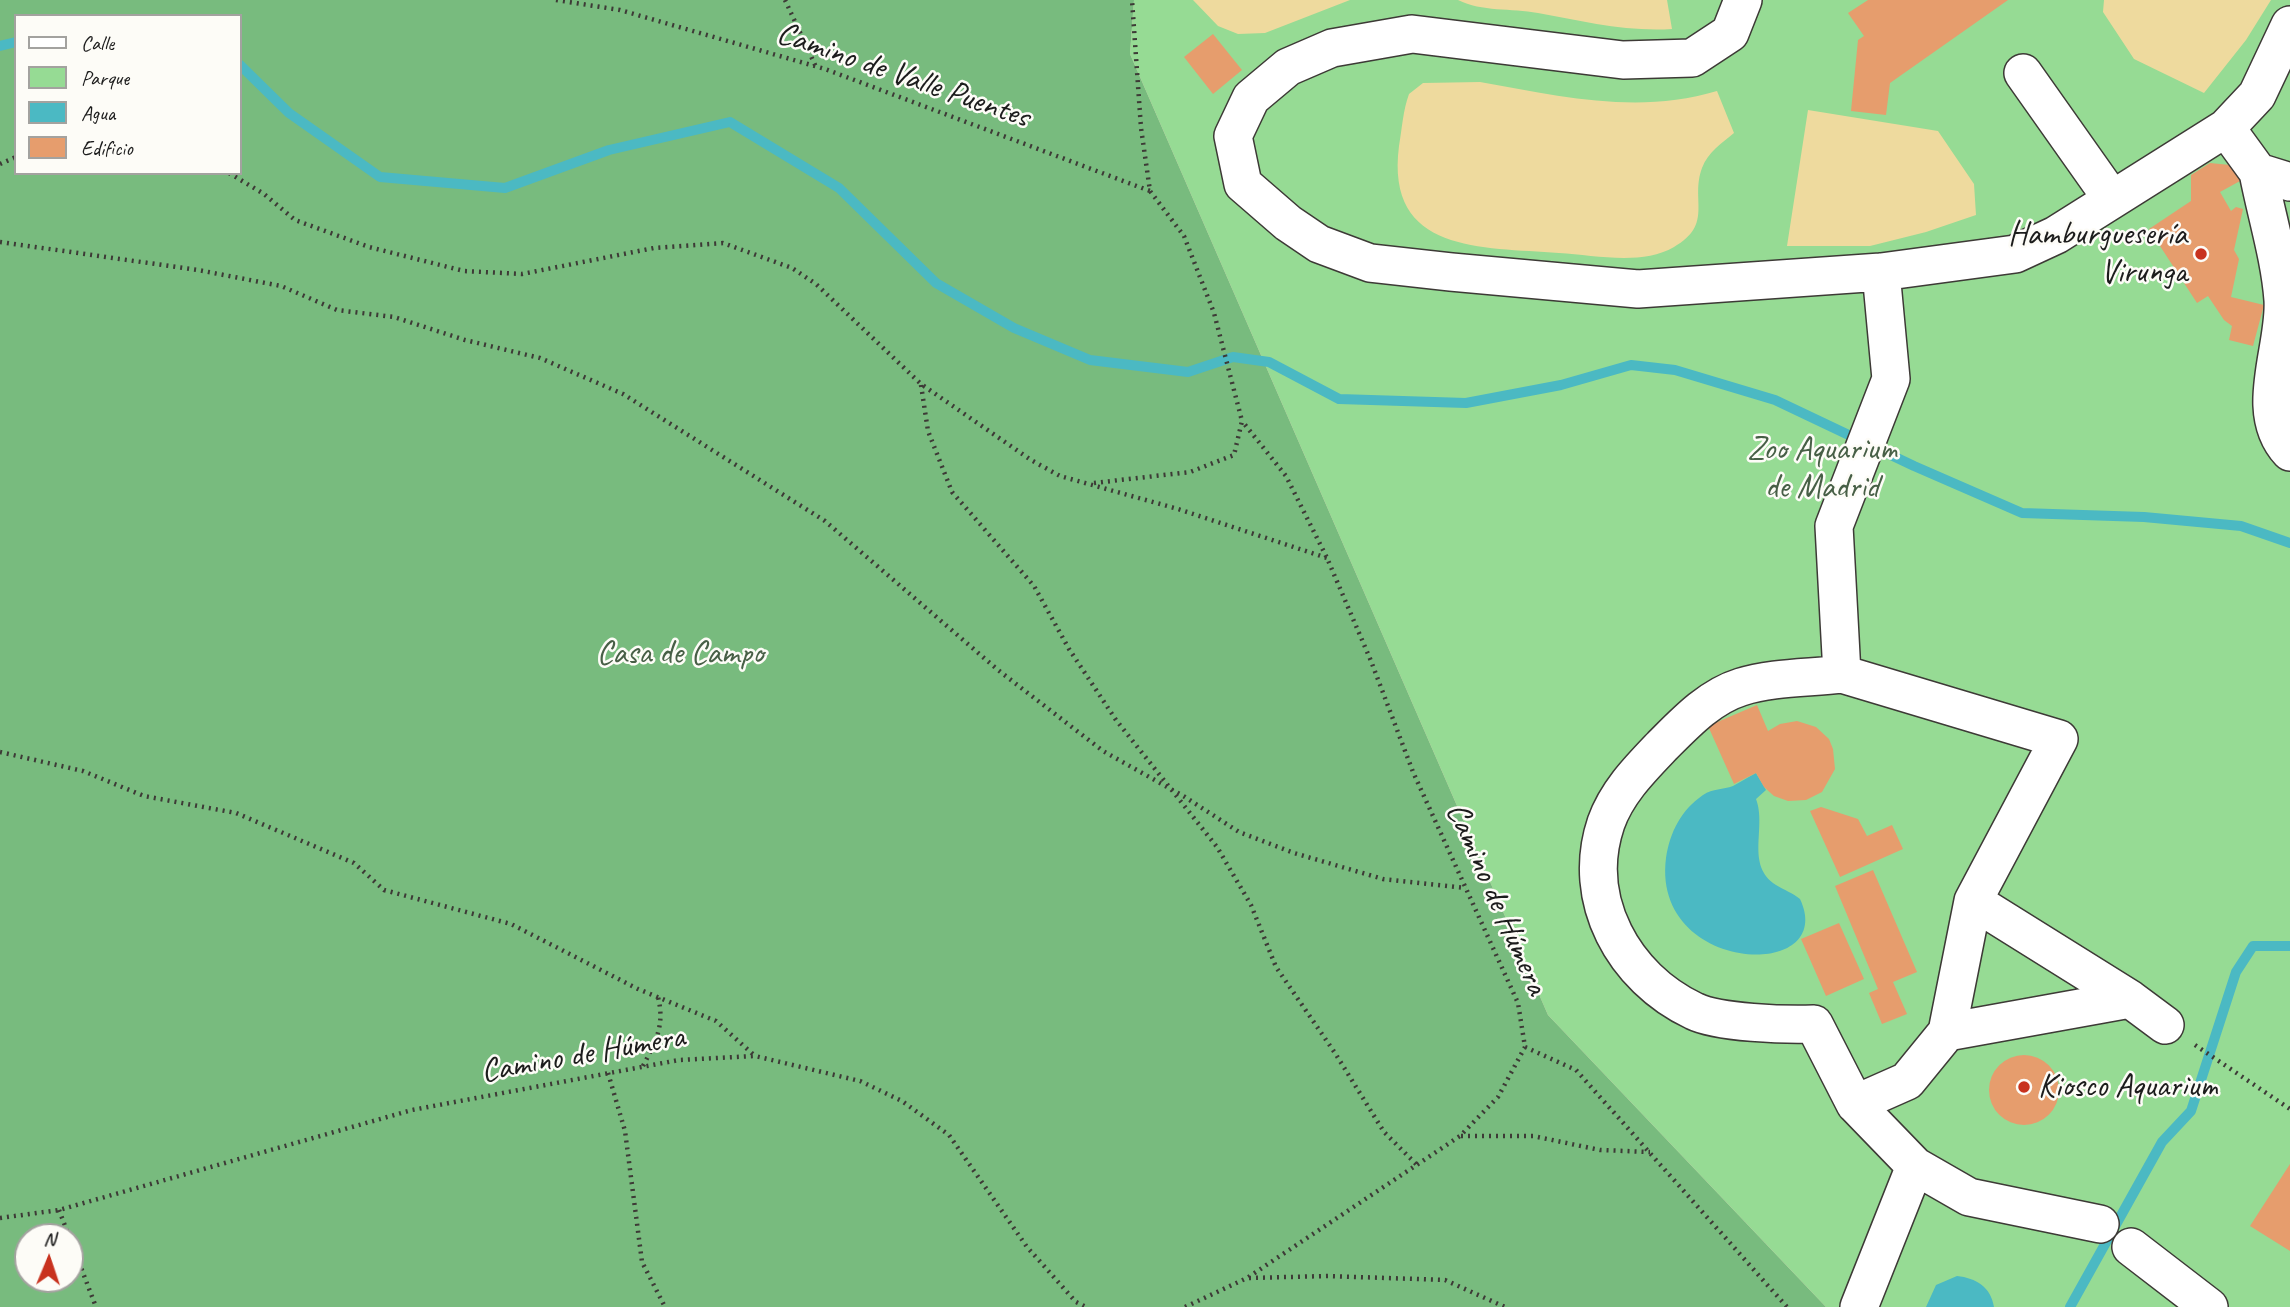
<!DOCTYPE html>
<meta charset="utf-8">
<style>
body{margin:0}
#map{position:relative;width:2290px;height:1307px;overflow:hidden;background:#f5e1c8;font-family:Caveat,sans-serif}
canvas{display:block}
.legend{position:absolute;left:14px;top:14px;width:228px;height:161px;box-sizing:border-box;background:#fdfcf7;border:2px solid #a3a29f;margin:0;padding:9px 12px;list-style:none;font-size:21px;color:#1c1c1c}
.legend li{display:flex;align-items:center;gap:14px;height:35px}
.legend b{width:35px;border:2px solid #a3a29f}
.north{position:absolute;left:14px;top:1223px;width:70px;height:70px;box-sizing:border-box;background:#fdfcf7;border:2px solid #a3a29f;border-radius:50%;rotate:2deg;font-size:19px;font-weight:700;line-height:28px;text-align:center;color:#1c1c1c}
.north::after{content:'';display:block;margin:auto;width:24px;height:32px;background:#c8321e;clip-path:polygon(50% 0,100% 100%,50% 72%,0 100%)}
</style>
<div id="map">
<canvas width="2290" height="1307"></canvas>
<ul class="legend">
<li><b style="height:9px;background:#fff"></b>Calle</li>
<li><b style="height:19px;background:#96db94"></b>Parque</li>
<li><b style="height:19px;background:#4bb9c3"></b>Agua</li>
<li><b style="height:19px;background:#e69d6d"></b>Edificio</li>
</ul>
<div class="north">N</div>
</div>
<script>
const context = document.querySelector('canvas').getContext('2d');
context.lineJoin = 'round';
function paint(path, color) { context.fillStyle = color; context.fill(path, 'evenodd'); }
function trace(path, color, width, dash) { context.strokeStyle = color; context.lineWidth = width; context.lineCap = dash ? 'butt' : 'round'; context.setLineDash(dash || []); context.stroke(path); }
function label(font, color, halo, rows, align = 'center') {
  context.font = font + ' Caveat,sans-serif'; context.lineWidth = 5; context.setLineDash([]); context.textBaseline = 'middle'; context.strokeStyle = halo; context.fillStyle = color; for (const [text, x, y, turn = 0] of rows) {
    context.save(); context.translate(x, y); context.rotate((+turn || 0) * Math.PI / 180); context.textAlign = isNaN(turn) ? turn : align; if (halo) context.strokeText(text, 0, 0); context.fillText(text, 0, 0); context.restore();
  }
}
paint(new Path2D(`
 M1134 0H2290V1307H1826L1548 1015 1130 54Z`), '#96db94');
paint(new Path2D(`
 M0 0H1134L1130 54 1548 1015 1826 1307H0ZM16 16H240V173H16ZM28 1237H70V1279H28Z`), '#78bb7e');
paint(new Path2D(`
 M1193 0H1350L1265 33 1238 34 1218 26Z
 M1458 0H1667L1672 29C1626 32 1582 21 1538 13 1511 8 1482 12 1458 0Z
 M2104 0H2271L2246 40 2204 93 2134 59 2103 12Z
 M1480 82C1559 96 1638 115 1717 91L1734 133C1722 143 1708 152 1702 168 1690 200 1714 224 1674 247 1641 266 1595 255 1559 253 1482 247 1385 254 1399 146 1402 129 1403 110 1409 94L1423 83Z
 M1808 110 1938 131 1974 184 1976 215 1926 232 1870 246H1787Z`), '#eeda9e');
paint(new Path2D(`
 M1756 773 1766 790 1756 799C1767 828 1745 865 1776 885 1784 890 1793 893 1800 899 1839 982 1651 975 1666 858 1670 832 1681 810 1703 795 1713 788 1723 790 1733 786 1741 782 1748 777 1756 773Z
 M1957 1276C1976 1278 1991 1287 1994 1307H1926L1936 1285Z`), '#4bb9c3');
trace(new Path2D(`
 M0 46 16 42
 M240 65 289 113 380 177 505 188 609 150 730 122 839 188 936 283 1014 328 1090 360 1188 372 1233 357 1269 362 1339 399 1466 403 1561 385 1631 365 1675 370 1775 400 1914 466 2022 513 2144 517 2241 526 2290 543
 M2070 1307 2162 1142 2191 1111 2236 972 2253 946H2290`), '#4bb9c3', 10);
paint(new Path2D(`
 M1868 0H2008L1890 83 1886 115 1851 111 1858 40 1864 36 1848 13Z
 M1213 34 1242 70 1213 94 1184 57Z
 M2210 163 2230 165 2240 181 2220 192 2231 211 2236 207 2243 209 2234 250 2239 259 2231 297 2264 305 2253 346 2229 340 2232 326 2224 320 2208 296 2197 303 2149 229 2191 201V175Z
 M1757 705 1768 731 1780 724 1797 721 1816 727 1829 739 1833 749 1835 769 1822 792 1806 800 1788 801 1774 796 1764 787 1756 773 1734 784 1708 726Z
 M1821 807 1858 819 1867 836 1892 825 1903 849 1840 877 1810 811Z
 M1873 870 1917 972 1893 982 1907 1014 1882 1024 1869 993 1878 989 1835 886Z
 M1839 923 1864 979 1826 996 1801 939Z
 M1989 1090a35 35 0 1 1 70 0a35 35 0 1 1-70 0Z
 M2290 1164V1251L2250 1226Z`), '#e69d6d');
const street = new Path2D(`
 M1743 0 1730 33 1692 58 1623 60 1412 34 1332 48 1288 67 1251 98 1233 136 1243 184 1288 223 1319 244 1370 263 1451 272 1638 289 1881 272 2015 254 2056 235 2226 128 2257 95 2290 25
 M2023 73 2112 199
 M2226 128 2258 172 2290 182
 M2258 172C2266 214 2280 258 2283 300 2286 348 2252 411 2290 452
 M1842 674 2059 739 1973 901 1947 1032 1907 1081 1855 1104 1814 1024C1786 1025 1718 1023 1694 1011 1624 978 1580 900 1606 823 1617 792 1640 769 1662 746 1685 723 1709 697 1741 687 1772 677 1810 678 1842 674L1834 526 1891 379 1881 272
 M1973 901 2130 999 2165 1025
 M1947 1032 2130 999
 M1855 1104 1915 1166 1859 1307
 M1915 1166 1969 1197 2100 1224
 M2131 1247 2209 1307`);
trace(street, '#3d3a36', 40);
trace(new Path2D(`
 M556 0 620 10 825 69 1150 191
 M785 0 816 67
 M0 164 16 157
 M229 173 264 194 295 220 369 247 464 271 522 274 654 248 723 243 792 268 816 284 921 384 1031 460 1060 476 1178 509 1327 558
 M0 242 198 270 281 286 337 310 394 317 465 340 540 358 623 394 825 521 998 670 1103 751 1185 797 1239 832 1294 853 1383 879 1466 888
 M921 385 928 431 952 492 1034 586 1069 649 1116 720 1217 847 1251 905 1276 967 1335 1053 1384 1132 1417 1165
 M1094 483 1190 472 1234 455 1242 421 1214 313 1184 236 1150 191 1141 128 1132 0
 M0 752 83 771 144 796 236 813 354 863 384 890 511 924 638 989 716 1021 755 1056
 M2195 1045 2290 1109
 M1525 1047 1576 1070 1787 1307
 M643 1066C656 1041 665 1025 658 997
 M608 1073 625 1131 642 1262 665 1307
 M1461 1136H1533L1600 1150 1650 1152
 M59 1210 96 1307
 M0 1218 59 1210 412 1110 679 1060 755 1056 860 1081 902 1101 949 1135 1027 1247 1076 1302 1086 1307
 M1249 1278 1328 1276 1445 1280 1505 1307
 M1185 1307 1247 1278 1460 1136 1498 1097 1525 1047 1518 1003 1413 772 1371 661 1327 558 1286 476 1242 421`), '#3d3a36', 4.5, [2, 5]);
trace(street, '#fff', 37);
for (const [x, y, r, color] of [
 [2201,254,7,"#c8321e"],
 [2024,1087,7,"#c8321e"]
]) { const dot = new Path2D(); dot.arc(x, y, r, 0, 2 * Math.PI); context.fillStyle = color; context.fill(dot); trace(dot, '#fdfcf7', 2.5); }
label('33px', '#1c1c1c', '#fdfcf7', [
 ["Camino de Valle Puentes",903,76,19],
 ["Camino de Húmera",1496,899,66],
 ["Camino de Húmera",583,1055,-10]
]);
label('33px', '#1c1c1c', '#fdfcf7', [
 ["Hamburguesería",2187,235],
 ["Virunga",2187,273],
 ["Kiosco Aquarium",2038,1087,"left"]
], 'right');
label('33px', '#475f46', '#fdfcf7', [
 ["Zoo Aquarium",1822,450],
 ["de Madrid",1822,488],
 ["Casa de Campo",680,654]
]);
</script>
